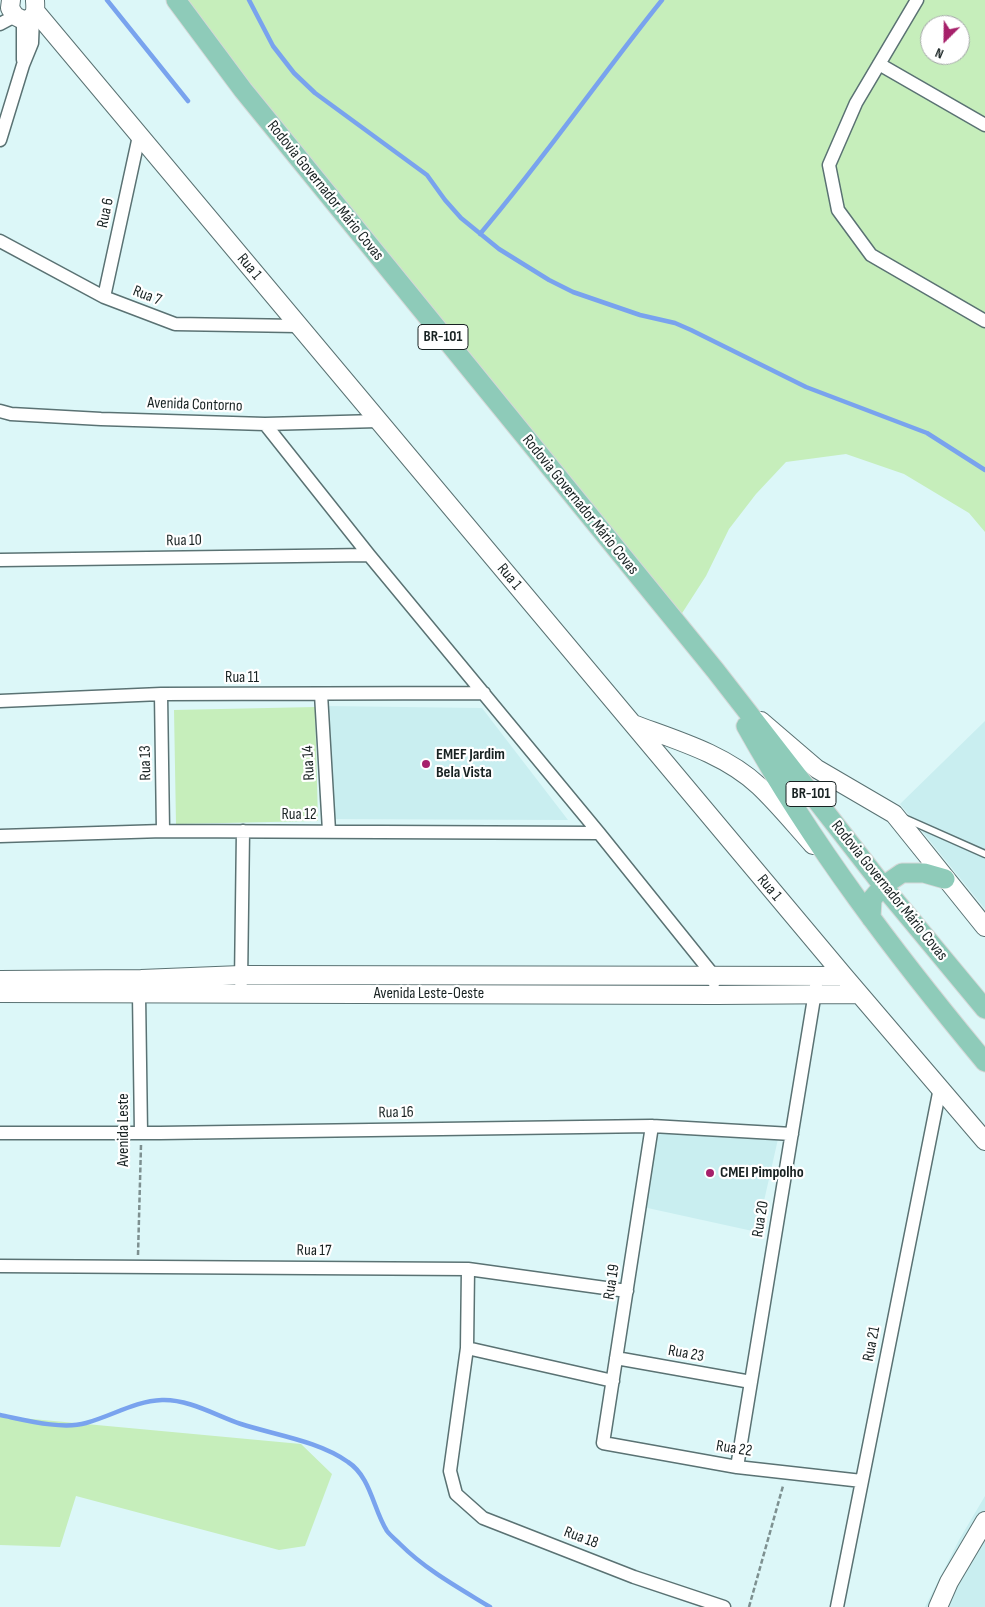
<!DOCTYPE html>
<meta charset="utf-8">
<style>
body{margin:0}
#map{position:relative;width:985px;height:1607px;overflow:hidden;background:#dcf7f8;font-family:"Sofia Sans Condensed",sans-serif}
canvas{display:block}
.north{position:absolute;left:920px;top:15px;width:50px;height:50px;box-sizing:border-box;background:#fff;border:1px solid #a3a7a7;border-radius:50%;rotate:203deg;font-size:14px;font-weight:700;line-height:20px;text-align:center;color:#182222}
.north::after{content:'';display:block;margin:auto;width:18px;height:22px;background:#a6206a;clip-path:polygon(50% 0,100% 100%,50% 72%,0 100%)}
</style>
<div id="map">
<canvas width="985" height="1607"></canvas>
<div class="north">N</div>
</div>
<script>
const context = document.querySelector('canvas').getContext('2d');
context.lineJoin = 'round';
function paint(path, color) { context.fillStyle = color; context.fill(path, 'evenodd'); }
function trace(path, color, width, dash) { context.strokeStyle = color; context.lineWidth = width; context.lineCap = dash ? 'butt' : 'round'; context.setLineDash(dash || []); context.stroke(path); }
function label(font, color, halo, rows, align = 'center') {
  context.font = font + ' "Sofia Sans Condensed",sans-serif'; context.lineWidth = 4.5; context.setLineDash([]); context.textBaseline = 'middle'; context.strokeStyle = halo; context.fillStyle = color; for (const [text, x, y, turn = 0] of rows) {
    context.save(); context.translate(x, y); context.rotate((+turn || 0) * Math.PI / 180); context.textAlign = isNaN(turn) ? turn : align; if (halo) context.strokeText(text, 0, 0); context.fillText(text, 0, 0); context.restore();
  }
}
paint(new Path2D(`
 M325 706 482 708 568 820 331 819Z
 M985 721V909L900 804Z
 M658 1130 778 1139 757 1232 643 1207Z
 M985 1496V1607H925L959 1540Z`), '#c9eef0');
paint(new Path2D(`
 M184 0H985V532L969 513 904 474 846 454 786 462 756 494 729 529 706 576 677 621 443 329ZM930 25H960V55H930Z
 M315 707 318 821 176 824 174 710Z
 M0 1416 301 1444 332 1474 305 1546 279 1550 76 1496 60 1547 0 1545Z`), '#c6eebb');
trace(new Path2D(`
 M107 0 188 101
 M249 0 273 46 294 73 315 93 427 175 445 200 461 218 499 249 549 280 573 292 640 315 675 323 691 330 806 387 927 433 985 470
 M480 234C544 159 600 77 662 0
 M0 1415C25 1420 62 1430 86 1423 112 1416 135 1401 162 1400 189 1399 217 1416 241 1424 275 1435 319 1441 348 1462 371 1477 373 1509 387 1531 390 1535 396 1540 400 1544 426 1570 459 1588 490 1607`), '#79a3ee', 4.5);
const lane = new Path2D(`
 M904 818 985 854`);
const street = new Path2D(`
 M917 0 856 103 829 165 838 210 871 255 985 321
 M23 20V60
 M0 24 15 16
 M879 64 985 125
 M0 140 23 65 32 43 33 17
 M0 241 104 297 175 324 298 326
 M104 297 139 136
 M0 411 11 414 101 419 265 424 378 421
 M265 424 369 555 599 833 714 976V982
 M0 560 369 555
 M161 694 163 831
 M321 694 329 831
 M0 701 161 694 484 693
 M0 836 163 831 599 833
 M241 983 243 831
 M139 994 141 1133
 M652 1126 603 1443 737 1467 862 1481
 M0 1133H160L652 1126 792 1134
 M0 1266 468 1269 627 1291
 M468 1269 467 1348 450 1471 456 1494 483 1518 634 1577 724 1607
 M467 1348 613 1381
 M616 1358 751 1382
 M737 1467 816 986
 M837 1607 940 1088`);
const secondary = new Path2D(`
 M11 0 10 8 15 16 23 20C35 18 36 13 35 1
 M36 12 844 976 985 1141
 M761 721 817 769 894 814 985 927
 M633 724C676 740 725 754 759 786 778 804 795 825 813 845
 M0 980 141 979 241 975 844 976
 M0 993 716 995 859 994
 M938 1607 949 1582 985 1521`);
const primary = new Path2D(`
 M176 0 243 90 715 670 883 886 985 1009
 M746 726C813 846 897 956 985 1062
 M871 918 872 899 883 886 902 873H924L945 879`);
trace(lane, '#5a7273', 9);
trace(street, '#5a7273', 15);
trace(secondary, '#5a7273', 20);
trace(primary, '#d5d7d7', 21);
trace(new Path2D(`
 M138 1255 141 1145
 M749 1607 783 1486`), '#7d9090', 2.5, [5, 2.5]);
trace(lane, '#fff', 6);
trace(street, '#fff', 12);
trace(secondary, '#fff', 18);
trace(primary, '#8ecbb9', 19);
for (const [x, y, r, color] of [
 [426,764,5,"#a6206a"],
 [710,1173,5,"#a6206a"]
]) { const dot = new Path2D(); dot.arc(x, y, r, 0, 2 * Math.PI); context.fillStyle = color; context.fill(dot); trace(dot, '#fff', 2); }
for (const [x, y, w] of [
 [443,337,50],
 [811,794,50]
]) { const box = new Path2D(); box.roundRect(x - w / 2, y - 12.5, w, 25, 4); context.fillStyle = '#fff'; context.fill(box); trace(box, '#182222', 1); }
label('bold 15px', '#182222', null, [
 ["BR-101",443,337],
 ["BR-101",811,794]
]);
label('16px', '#182222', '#fff', [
 ["Rodovia Governador Mário Covas",325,191,51],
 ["Rua 6",106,213,-78],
 ["Rua 1",249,267,50],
 ["Rua 7",147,296,21],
 ["Avenida Contorno",195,405,2],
 ["Rodovia Governador Mário Covas",580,505,51],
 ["Rua 10",184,541,-1],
 ["Rua 1",509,577,50],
 ["Rua 11",242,678],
 ["Rua 13",146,763,-91],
 ["Rua 14",309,763,-93],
 ["Rua 12",299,815],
 ["Rua 1",769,888,50],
 ["Rodovia Governador Mário Covas",889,891,51],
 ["Avenida Leste-Oeste",429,994],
 ["Rua 16",396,1113,-1],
 ["Avenida Leste",124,1130,-90],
 ["Rua 20",761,1219,-81],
 ["Rua 17",314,1251,1],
 ["Rua 19",612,1282,-81],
 ["Rua 21",872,1344,-79],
 ["Rua 23",686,1354,10],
 ["Rua 22",734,1449,9],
 ["Rua 18",581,1538,21]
]);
label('bold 16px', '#182222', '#fff', [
 ["EMEF Jardim",436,755],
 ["Bela Vista",436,773],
 ["CMEI Pimpolho",720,1173]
], 'left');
</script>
